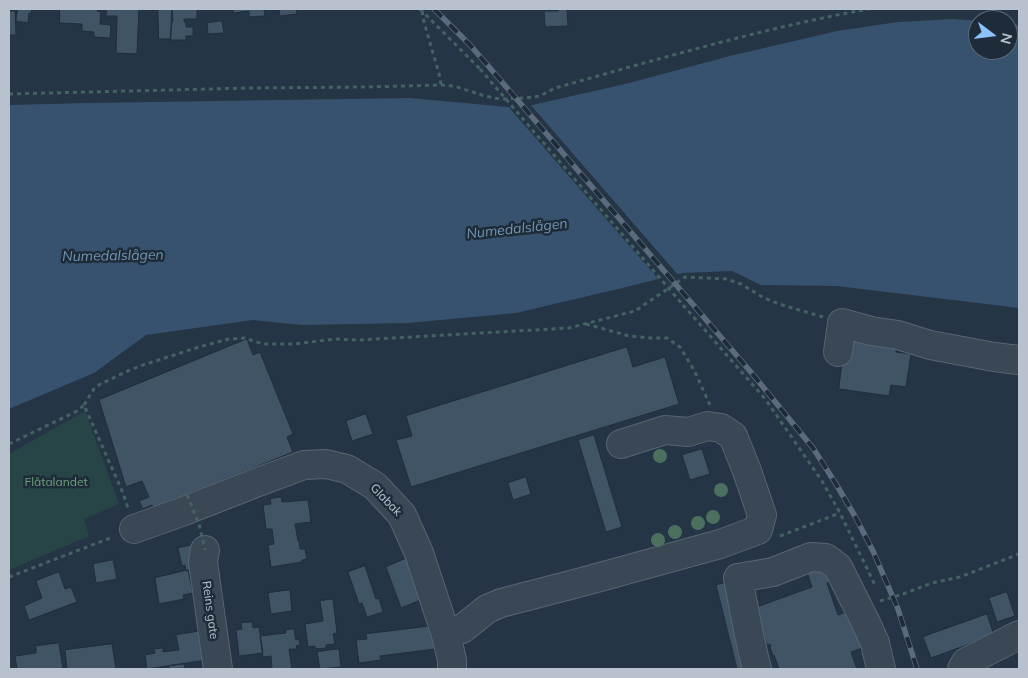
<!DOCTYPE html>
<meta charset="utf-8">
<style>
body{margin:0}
#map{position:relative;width:1028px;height:678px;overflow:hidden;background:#253545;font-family:Mulish,sans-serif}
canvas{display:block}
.frame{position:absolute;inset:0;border:10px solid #b7c2ce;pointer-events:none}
.north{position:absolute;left:968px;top:10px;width:50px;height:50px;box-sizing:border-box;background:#1e2c3a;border:1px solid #5b6875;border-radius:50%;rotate:105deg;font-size:14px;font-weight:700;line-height:20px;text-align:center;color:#b7c2ce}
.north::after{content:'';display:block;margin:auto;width:18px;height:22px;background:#8bc1ff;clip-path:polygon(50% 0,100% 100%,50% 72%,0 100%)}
</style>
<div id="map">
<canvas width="1028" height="678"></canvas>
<div class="frame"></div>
<div class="north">N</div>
</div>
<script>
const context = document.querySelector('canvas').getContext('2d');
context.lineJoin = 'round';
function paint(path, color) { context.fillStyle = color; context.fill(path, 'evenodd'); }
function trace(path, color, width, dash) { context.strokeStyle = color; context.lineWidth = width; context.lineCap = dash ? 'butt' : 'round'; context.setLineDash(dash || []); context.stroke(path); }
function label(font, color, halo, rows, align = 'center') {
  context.font = font + ' Mulish,sans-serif'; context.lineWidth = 5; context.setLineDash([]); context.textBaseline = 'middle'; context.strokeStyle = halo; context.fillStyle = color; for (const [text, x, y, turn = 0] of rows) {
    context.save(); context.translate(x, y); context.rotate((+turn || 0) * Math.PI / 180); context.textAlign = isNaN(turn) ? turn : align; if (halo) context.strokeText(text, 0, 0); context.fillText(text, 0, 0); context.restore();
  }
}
paint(new Path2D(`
 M85 411 119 504 84 519 89 536 9 570V454Z`), '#274546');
paint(new Path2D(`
 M954 19 978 21V50H1008V24L1019 25V308L837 286 761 285 732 271 682 273 622 288 516 313 408 323 302 325 253 320 146 335 94 373 9 409V105L89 103 410 98 519 108 625 84 730 56 837 31 898 22Z`), '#37526e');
paint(new Path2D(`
 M529 103 679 276 660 281 507 105 518 106Z`), '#253545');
const building = new Path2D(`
 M18 9H32L31 14 29 13 28 23 16 21Z
 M60 9H97V11L101 12 100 24 111 25 110 38 94 37V32L82 31V24L60 23Z
 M107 9H139L137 54 116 53 117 16H106Z
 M158 9H172L173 21H172L170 39H159Z
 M172 9H197V19H184V22H186V27H193V36H186V40H171Z
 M233 9H274L264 10 265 16 249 17V11L234 13Z
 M274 9H296L297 14 280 16 279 10 274 11Z
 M558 9H566V10H567L568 26 545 27 544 11H558Z
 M9 11H15L16 35H9Z
 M222 21 224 33 208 34 207 23Z
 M247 339 253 355 260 352 293 434 287 437 293 452 153 508 152 505 143 509 139 501 149 497 142 481 126 487 99 400Z
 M845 340 896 347V352L911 354 906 387 891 385 889 396 839 389Z
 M627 347 633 367 665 357 679 404 411 487 396 440 412 436 406 416Z
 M366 414 373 434 352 441 346 421Z
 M594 435 622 527 606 532 578 440Z
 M702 449 710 474 690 480 682 455Z
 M526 477 531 494 513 500 508 483Z
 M281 497 282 502 308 500 311 522 295 524 298 541H299L300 549H305L307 559 302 560V562L271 567 268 545 274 544 272 529H266L263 505 271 504 270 499Z
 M192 545 201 590 193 592 188 570 186 571 185 565 182 566 178 548Z
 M407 558 423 599 401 608 386 567Z
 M113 560 117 579 96 583 93 564Z
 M365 566 376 599 379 598 383 612 367 617 362 603 359 604 348 572Z
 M825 566 831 582 827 583 838 615 849 611 862 648 851 652 857 669H779L774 655 773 656 770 647H771L770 644 767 645 754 608 812 587 807 572Z
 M188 570 193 593 183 595 184 599 159 604 155 578Z
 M59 572 65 589 71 587 77 602 29 620 24 606 42 598 36 581Z
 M725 583 746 669H737L716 585Z
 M290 590 292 611 271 614 268 593Z
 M1007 592 1015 616 997 622 989 598Z
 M333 599 337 633 333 634 335 644 326 645V648L315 649V646L308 647 305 624 323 621 320 601Z
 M987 614 994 635 931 658 923 637Z
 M252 622 253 628 259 627 263 653 239 656 236 630 242 629 241 623Z
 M432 626 435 649 380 656 381 660 359 663 356 640 367 639 366 634Z
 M294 629 296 640 299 639 300 645 296 646 297 649H289L292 669H272L271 656 263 657 260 636 286 633V630Z
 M201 631 207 660 147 669 145 655 155 653 154 649 163 648V652L179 650 176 635Z
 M59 643 63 669H17L15 656 36 653V646Z
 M112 644 116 669H67L65 650Z
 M339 649 341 667 320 669 317 652Z
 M184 664 185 669H169V666Z`);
paint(building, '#405465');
trace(building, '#202e3c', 1);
const minor = new Path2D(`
 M838 352 842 323 871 331 898 335 930 345 994 357 1019 360
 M134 529 184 511 258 482 304 465 326 464 347 469 375 486 402 515 419 553 446 635 452 660V669
 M205 550 203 562 218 669
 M446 635 462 629 487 609 501 603 582 582 720 544 758 530 762 515 747 471 733 436 721 428 708 426 688 432 665 430 621 444
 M757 669C749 639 744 608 738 578L773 572 811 557 826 558 838 567 866 623 875 643 881 669
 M962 669 966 662 1019 635`);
trace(minor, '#586572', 30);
trace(new Path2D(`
 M420 9 480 69
 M422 11 424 22 440 77 441 85
 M9 94 249 88 366 87 441 85 454 86 485 96 500 99 525 98 540 96 555 88C659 59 763 28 869 9
 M683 305 766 400 822 481 840 513 875 585
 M586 324 629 336 651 338H667L680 347 694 370 710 405
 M84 405 95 387 121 374 140 366 199 347 229 339 245 338 263 344H295L335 339 358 340 569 328 635 311 685 277 726 279 741 284 764 298 782 305 823 317
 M9 444 77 411 84 405 123 493 128 508
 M780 536 840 513
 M9 577 113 537
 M880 601 903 594 932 583 960 577 1019 554`), '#456262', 3, [4, 4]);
trace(minor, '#3a4755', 28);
const rail = new Path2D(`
 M434 9 470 45 496 75 750 371 813 448 836 484 856 518 873 551 898 609 917 669`);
trace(rail, '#5b6b7c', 5.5);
trace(rail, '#1e2c3a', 4, [11]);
trace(new Path2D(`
 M480 69 683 305
 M187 495 199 524 205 550`), '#456262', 3, [4, 4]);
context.fillStyle = '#4c705f';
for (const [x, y] of [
 [660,456],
 [721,490],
 [713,517],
 [698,523],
 [675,532],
 [658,540]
]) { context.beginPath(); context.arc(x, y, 7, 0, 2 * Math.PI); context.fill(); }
label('12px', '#6ca174', '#1e2c3a', [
 ["Flåtalandet",56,482]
]);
label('12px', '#b7c2ce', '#1e2c3a', [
 ["Glabak",386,500,46],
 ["Reins gate",210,610,82]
]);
label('italic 14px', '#7595b4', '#1e2c3a', [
 ["Numedalslågen",517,229,-6],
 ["Numedalslågen",113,256,-1]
]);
</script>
